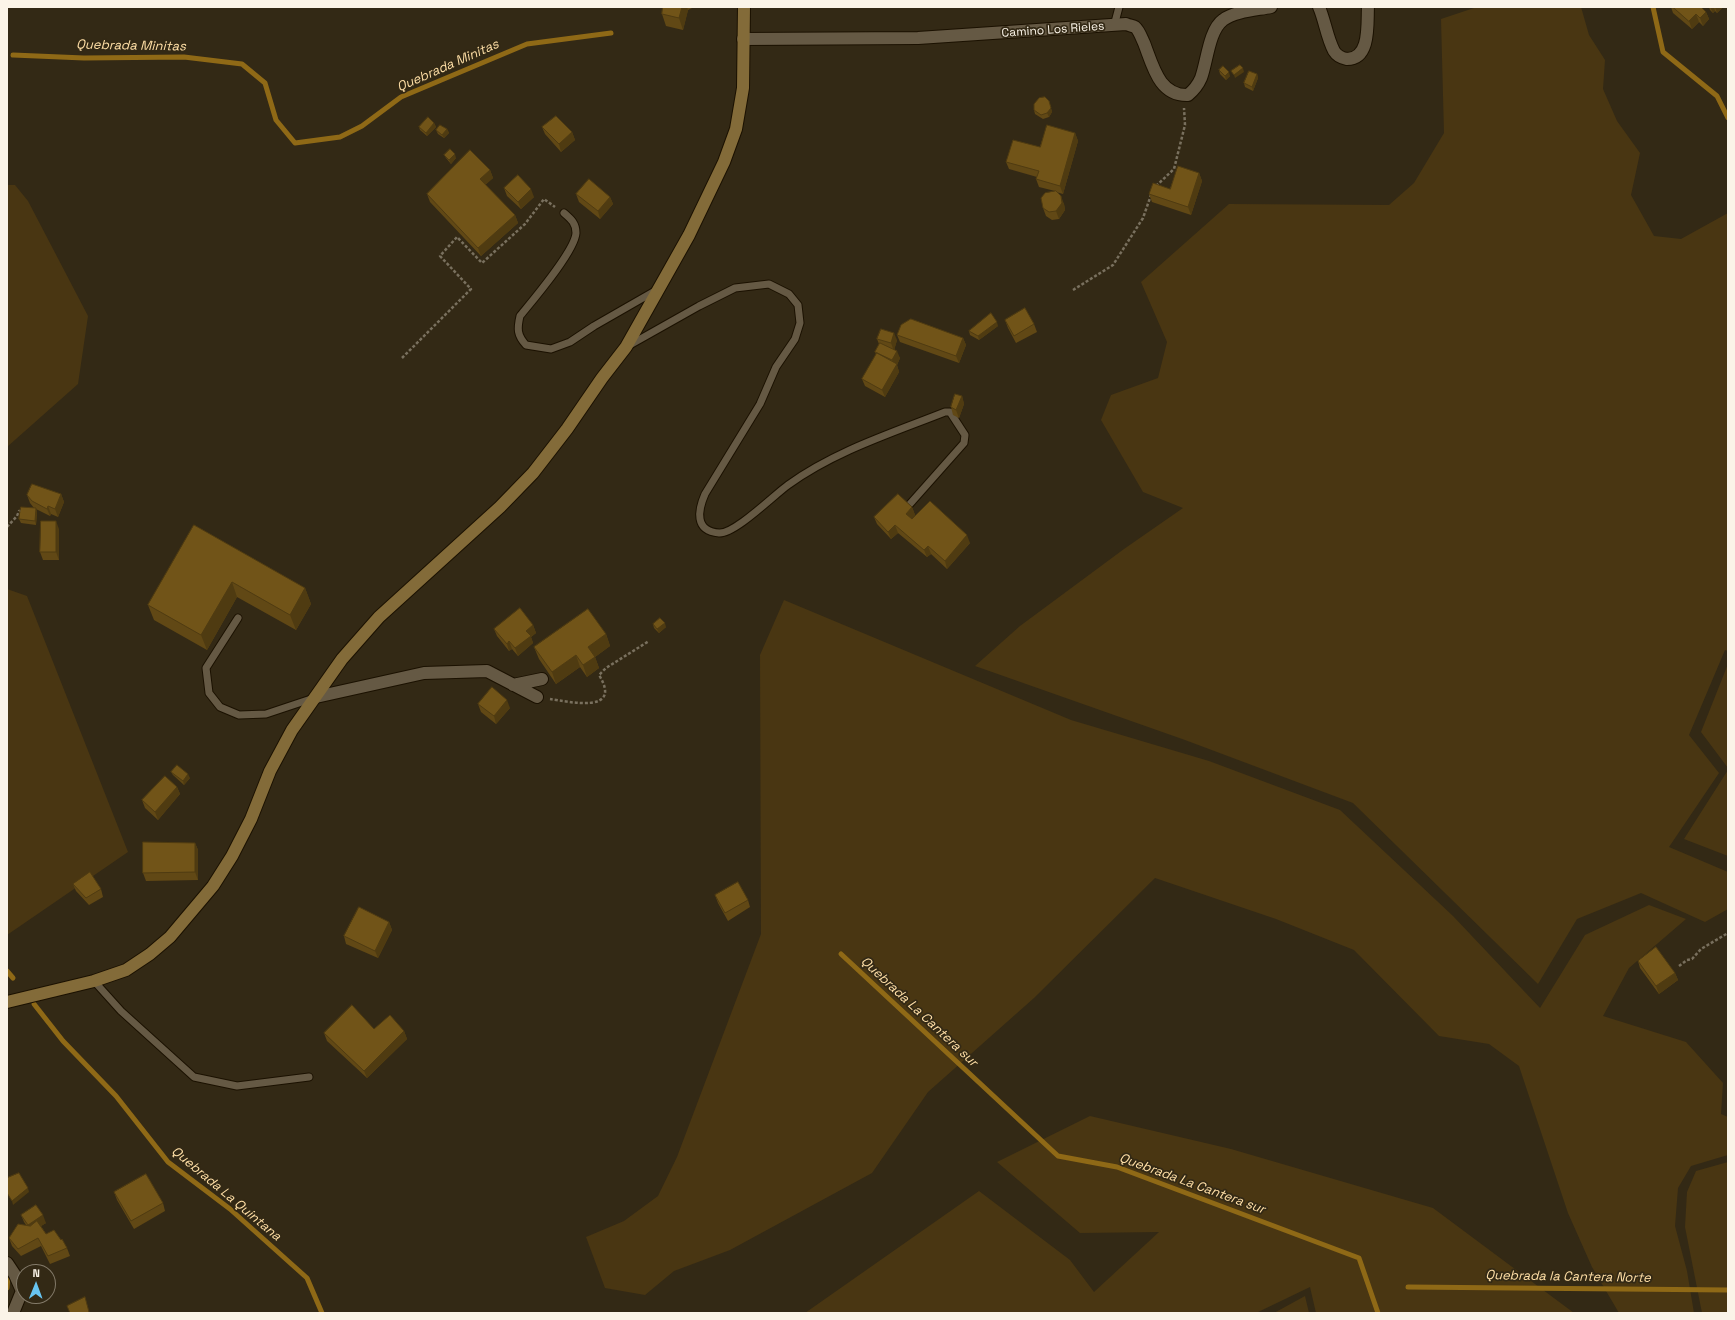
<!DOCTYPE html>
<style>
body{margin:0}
#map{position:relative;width:1735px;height:1320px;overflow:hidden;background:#332915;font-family:"Space Grotesk",sans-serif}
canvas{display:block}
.frame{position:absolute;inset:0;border:8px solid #fbf4e8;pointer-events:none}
.north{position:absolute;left:16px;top:1264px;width:40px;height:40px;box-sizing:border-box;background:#332915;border:1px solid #837a69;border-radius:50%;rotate:1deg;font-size:11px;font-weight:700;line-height:16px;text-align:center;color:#fbf4e8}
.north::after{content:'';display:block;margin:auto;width:14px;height:18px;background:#68c4f0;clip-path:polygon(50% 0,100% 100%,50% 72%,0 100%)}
</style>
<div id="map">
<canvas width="1735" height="1320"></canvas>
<div class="frame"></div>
<div class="north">N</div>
</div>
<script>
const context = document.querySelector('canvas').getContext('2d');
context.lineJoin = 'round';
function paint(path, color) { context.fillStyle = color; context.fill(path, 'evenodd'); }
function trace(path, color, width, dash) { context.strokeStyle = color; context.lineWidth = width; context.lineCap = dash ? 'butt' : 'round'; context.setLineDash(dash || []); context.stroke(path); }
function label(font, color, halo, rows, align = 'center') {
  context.font = font + ' "Space Grotesk",sans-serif'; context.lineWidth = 3.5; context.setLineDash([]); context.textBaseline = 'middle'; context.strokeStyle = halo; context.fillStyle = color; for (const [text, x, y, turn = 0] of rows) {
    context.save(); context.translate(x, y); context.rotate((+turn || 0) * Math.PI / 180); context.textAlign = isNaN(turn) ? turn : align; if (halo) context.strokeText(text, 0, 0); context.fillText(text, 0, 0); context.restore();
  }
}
paint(new Path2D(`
 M1477 7H1581L1589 35 1605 60 1603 89 1617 121 1640 153 1631 195 1654 236 1681 239 1728 213V651L1725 650 1689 735 1719 773 1669 847 1728 872V909L1705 922 1641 893 1577 919 1538 984 1353 803 1185 740 975 666 1020 626 1124 549 1183 508 1143 492 1101 420 1111 395 1158 378 1167 342 1141 282 1229 204 1389 205 1414 183 1444 133 1441 19Z
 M7 185H15L28 201 88 316 78 384 7 447Z
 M7 589 27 596 128 852 7 935Z
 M784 600 1071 720 1209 761 1340 810 1453 916 1540 1008 1585 935 1649 905 1686 919 1629 968 1603 1016 1686 1042 1723 1083 1721 1114 1728 1117V1155L1691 1166 1678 1188 1675 1226 1687 1271 1694 1313H1619L1592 1267 1568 1213 1519 1066 1489 1044 1439 1036 1354 950 1276 919 1155 878 1034 998 928 1092 872 1173 730 1250 674 1271 645 1295 605 1288 586 1237 624 1221 658 1196 677 1157 761 934 760 655Z
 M1728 664V768L1701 732Z
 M1728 770V856L1684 839Z
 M1090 1116 1231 1149 1433 1208 1574 1313H1316L1310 1287 1256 1313H805L979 1191 1070 1260 1094 1292 1159 1232 1080 1233 997 1162Z
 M1728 1162V1313H1702L1685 1227 1687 1192 1696 1171Z
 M1305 1296 1309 1313H1274Z`), '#493612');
trace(new Path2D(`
 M1653 7 1663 52 1717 96 1728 118
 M13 55 84 58 184 57 242 64 265 83 276 120 295 143 340 137 362 126 401 97 527 44 611 33
 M841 954 1058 1156 1117 1167 1359 1258 1378 1313
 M7 971 13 978
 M34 1004 63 1041 116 1096 168 1162 230 1209 307 1278 322 1313
 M7 1275 8 1276 7 1288
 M1408 1287 1728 1290`), '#8f6916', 5);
const service = new Path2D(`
 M1114 26 1119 7
 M564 213C571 219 576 223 576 233 575 251 533 300 520 316 517 329 517 335 526 345L551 349 570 342 594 326 655 291
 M628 346 699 306 735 288 769 284 789 294 798 305 800 323 795 339 776 367 760 404 705 494C698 510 694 531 719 533 735 534 774 495 788 485 835 451 892 433 945 412H950L965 435 964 443 909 505
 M238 618 206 668 209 693 220 707 239 715 266 714 314 698
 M94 981 121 1011 194 1077 237 1086 309 1077`);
const minor = new Path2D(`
 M1319 7C1325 21 1327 38 1334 51 1337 56 1341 58 1347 59 1371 59 1367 23 1368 7
 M743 39 918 38 1126 24C1128 25 1133 26 1135 27 1139 30 1142 39 1144 43 1153 66 1159 96 1188 95 1194 90 1198 85 1201 78 1207 62 1209 30 1223 20 1235 11 1256 10 1271 7
 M513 685 542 679
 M316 697 424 673 487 671 537 697
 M7 1263 15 1275 22 1291 13 1313`);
const secondary = new Path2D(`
 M7 1002 94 981 126 970 150 954 170 937 213 886 232 856 251 819 270 771 292 730 342 659 379 617 500 507 533 473 567 429 602 378 626 347 689 235 724 162 736 129 743 88 744 7`);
trace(service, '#1b1101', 9);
trace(minor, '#1b1101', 14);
trace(secondary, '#1b1101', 14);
trace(new Path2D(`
 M1156 186 1174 169 1185 125 1184 108
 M1073 290 1113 265 1143 218 1151 195
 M402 358 471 289 440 256 457 237 482 263 525 224 544 199 555 207
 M7 527 17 516 19 511H22
 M550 699C570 702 623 714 599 675L606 668 649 641
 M1679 966 1687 960 1692 959 1701 949 1728 933`), '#79705e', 2.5, [3, 2]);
trace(service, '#655944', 7);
trace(minor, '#655944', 12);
trace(secondary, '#836b39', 12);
paint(new Path2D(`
 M663 7H693L692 8 688 10 683 30 666 26 662 14Z
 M1671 7H1701L1706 12 1709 19 1703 26 1699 22 1692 29 1673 13Z
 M1709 7H1723L1717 13 1715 11 1713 13 1710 10Z
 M1219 70 1230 76 1226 80 1220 74Z
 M1257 74 1258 78 1253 91 1245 87 1244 83Z
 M1049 101 1052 112 1049 117 1043 119 1035 114 1034 110Z
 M434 123 436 127 427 136 420 130 419 127Z
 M542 127 572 132 575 140 561 152 545 134Z
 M447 129 449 133 444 138 438 134 436 130Z
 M1075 133 1078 141 1063 194 1056 192 1064 204 1065 210 1059 219 1052 220 1046 216 1043 208 1055 191 1039 187 1036 179 1037 177 1009 169 1006 162Z
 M444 155 456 158 451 164 446 158Z
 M490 170 493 178 485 185 515 215 518 223 481 256 430 202 427 194Z
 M1199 173 1202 181 1191 215 1152 202 1149 194 1170 189Z
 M504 188 534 197 521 209 507 196Z
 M576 194 610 197 613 204 600 219 579 202Z
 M1005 320 1034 324 1037 332 1016 343 1008 328Z
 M998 326 979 340 970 335 969 331Z
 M897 335 963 338 966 345 959 363 900 342Z
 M877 339 897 340 894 350 900 358 897 365 899 372 885 397 865 386 862 379 876 354 875 352 879 344Z
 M962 396 964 404 959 418 953 415 951 407Z
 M61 494 64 502 58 517 51 514 50 516 36 509 37 512 36 525 21 523 19 519 34 508 30 503 27 495Z
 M912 507 915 515 912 518 970 543 947 569 931 554 927 557 898 533 891 539 877 524 874 517Z
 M194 525 305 588 311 604 296 630 237 597 207 650 154 620 148 605Z
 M59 529V560H43L40 552Z
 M653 624 666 627 659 633 654 628Z
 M533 625 536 633 531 637 533 643 518 656 512 649 509 651 497 636 494 629Z
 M606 634 610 646 595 657 599 668 587 677 580 667 556 684 539 659 534 647Z
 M478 704 510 708 496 724 481 712Z
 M171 772 190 778 184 785 173 775Z
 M177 787 180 794 158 820 145 808 142 800Z
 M195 843 198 850V880L146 881 143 873Z
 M73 884 101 889 103 897 89 905 76 891Z
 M715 895 748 900 750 907 728 921 718 903Z
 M389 922 392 930 378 958 346 944 344 936Z
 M1638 961 1675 973 1678 980 1659 994 1640 968Z
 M374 1029 404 1031 407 1039 367 1078 327 1041 324 1033Z
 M114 1192 163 1203 165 1211 134 1229 117 1200Z
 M21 1215 46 1223 41 1226 46 1234 61 1240 67 1248 70 1256 50 1264 41 1246 21 1256 12 1246 9 1238 26 1225 24 1222Z`), '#614815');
paint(new Path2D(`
 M682 7H687L688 10 683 30 679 18Z
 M1710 7H1714L1715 11 1713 13Z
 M1715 7H1723L1717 13Z
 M1706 12 1709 19 1703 26 1700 18Z
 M1696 14 1699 22 1692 29 1689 21Z
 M1243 68 1244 72 1235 78 1234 75Z
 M1229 72 1230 76 1226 80 1225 76Z
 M1257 74 1258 78 1253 91 1252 87Z
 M1049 101 1052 112 1049 117 1047 113Z
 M434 123 436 127 427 136 426 133Z
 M447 129 449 133 444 138 442 135Z
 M572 132 575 140 561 152 559 144Z
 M1075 133 1078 141 1063 194 1060 186Z
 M455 154 456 158 451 164 449 160Z
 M490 170 493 178 483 187 480 179Z
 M1199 173 1202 181 1191 215 1188 207Z
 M531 189 534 197 521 209 518 202Z
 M1061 196 1064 204 1065 210 1059 219 1056 211Z
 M610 197 613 204 600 219 598 211Z
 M515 215 518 223 481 256 478 248Z
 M997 322 998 326 979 340 978 336Z
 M894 333 897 340 894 351 891 343Z
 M963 338 966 345 959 363 956 356Z
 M897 351 900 358 897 365 899 372 885 397 882 390 895 367 892 360Z
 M962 396 964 404 959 418 956 410Z
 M61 494 64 502 58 517 55 509Z
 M48 506 51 514 50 516 47 509Z
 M912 507 915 515 909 521 906 514Z
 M36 508 37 512 36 525 35 521Z
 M56 521 59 529V560L56 552Z
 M895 525 898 533 891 539 888 532Z
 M967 535 970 543 947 569 945 561Z
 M928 546 931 554 927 557 924 550Z
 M232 582 237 597 207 650 201 635Z
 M305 588 311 604 296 630 290 615Z
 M665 623 666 627 659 633 657 629Z
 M533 625 536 633 531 637 533 643 518 656 515 648 526 631Z
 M606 634 610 646 595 657 599 668 587 677 583 665 588 647Z
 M509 641 512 649 509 651 507 644Z
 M576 655 580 667 556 684 552 672Z
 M507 700 510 708 496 724 494 716Z
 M188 774 190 778 184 785 183 781Z
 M177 787 180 794 158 820 155 812Z
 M195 843 198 850V880L195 872Z
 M389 922 392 930 378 958 375 951Z
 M1675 973 1678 980 1659 994 1656 986Z
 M404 1031 407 1039 367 1078 364 1071Z
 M28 1188 29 1192 13 1205 12 1201Z
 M43 1215 46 1223 31 1232 28 1225Z`), '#4f3b11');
const building = new Path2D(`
 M663 7H682L679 18 662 14Z
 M1673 7H1701L1706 12 1700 18 1696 14 1689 21Z
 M1240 65 1243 68 1234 75 1231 71Z
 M1223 66 1229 72 1225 76 1219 70Z
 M1249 71 1257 74 1252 87 1244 83Z
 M1045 97 1049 101 1051 108 1047 113 1041 115 1034 110V104L1039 98Z
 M556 116 572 132 559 144 542 127Z
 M428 117 434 123 426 133 419 127Z
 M440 125 447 129 442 135 436 130Z
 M1047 125 1075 133 1060 186 1036 179 1039 171 1006 162 1013 140 1040 147Z
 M450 149 455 154 449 160 444 155Z
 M470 150 490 170 480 179 515 215 478 248 427 194Z
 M1178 166 1199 173 1188 207 1149 194 1153 183 1170 189Z
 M518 175 531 189 518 202 504 188Z
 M589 179 610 197 598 211 576 194Z
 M1056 191 1061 196 1062 203 1056 211 1049 212 1043 208 1041 198 1045 193Z
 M1025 308 1034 324 1014 336 1005 320Z
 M991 313 997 322 978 336 969 331Z
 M911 319 963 338 956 356 897 335 901 325Z
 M881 329 894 333 891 343 877 339Z
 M880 343 897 351 892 360 875 352Z
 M877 353 897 364 882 390 862 379Z
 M955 394 962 396 956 410 951 407Z
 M32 484 61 494 55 509 48 506 47 509 32 501 27 495Z
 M898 494 912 507 906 514 912 519 930 501 967 535 945 561 928 546 924 550 895 525 888 532 874 517Z
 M21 507 36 508 35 521 19 519Z
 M41 521H56V552H40Z
 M194 525 305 588 290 615 232 582 201 635 148 605Z
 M520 608 533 625 526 631 531 636 515 648 509 641 507 644 494 629Z
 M588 609 606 634 588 647 595 657 583 665 576 655 552 672 534 647Z
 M660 618 665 623 657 629 653 624Z
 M492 687 507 700 494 716 478 704Z
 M177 765 188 774 183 781 171 772Z
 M165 776 177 787 155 812 142 800Z
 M143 842 195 843V872L143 873Z
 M90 872 101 889 86 898 73 884Z
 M738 882 748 900 725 913 715 895Z
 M359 907 389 922 375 951 344 936Z
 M1656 947 1675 973 1656 986 1638 961Z
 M352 1005 374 1029 390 1015 404 1031 364 1071 324 1033Z
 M19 1173 28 1188 12 1201 7 1193V1178Z
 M146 1174 163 1203 131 1221 114 1192Z
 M36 1205 43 1215 28 1225 21 1215Z
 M37 1221 46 1234 54 1230 61 1240 62 1239 67 1248 48 1256 38 1238 18 1249 9 1238 18 1224 30 1226Z
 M85 1297 89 1312 86 1313H70L67 1306Z`);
paint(building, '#715418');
trace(building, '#4f3b11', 1);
label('12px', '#fbf4e8', '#332915', [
 ["Camino Los Rieles",1053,30,-4]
]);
label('italic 13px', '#ffdfa6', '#332915', [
 ["Quebrada Minitas",131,46,1],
 ["Quebrada Minitas",448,66,-24],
 ["Quebrada La Cantera sur",919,1012,43],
 ["Quebrada La Cantera sur",1192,1184,20],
 ["Quebrada La Quintana",226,1194,40],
 ["Quebrada la Cantera Norte",1568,1277,1]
]);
</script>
